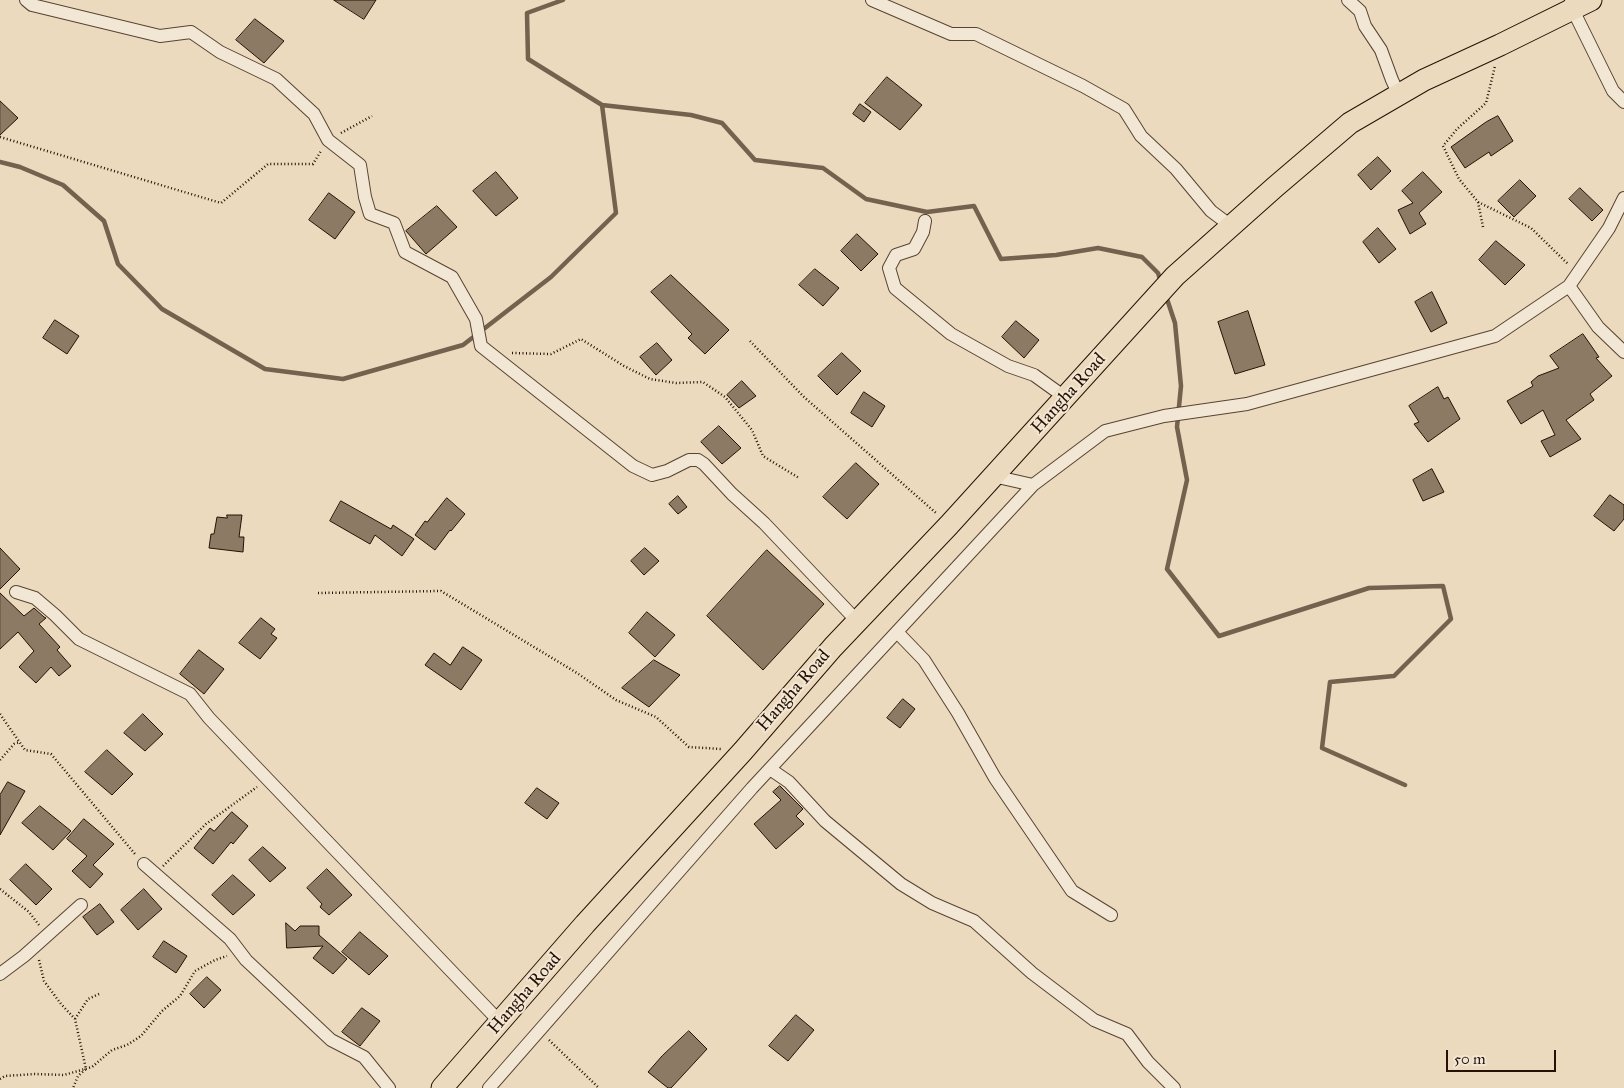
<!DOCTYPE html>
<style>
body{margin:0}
#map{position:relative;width:1624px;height:1088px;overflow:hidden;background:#ebdabd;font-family:"IM FELL Great Primer",serif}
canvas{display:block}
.scale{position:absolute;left:1446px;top:1050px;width:110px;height:22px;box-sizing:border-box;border:2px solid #271105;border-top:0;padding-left:6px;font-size:15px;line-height:18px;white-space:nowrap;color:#271105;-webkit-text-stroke:4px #f2e7d4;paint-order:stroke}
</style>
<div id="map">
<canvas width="1624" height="1088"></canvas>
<div class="scale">50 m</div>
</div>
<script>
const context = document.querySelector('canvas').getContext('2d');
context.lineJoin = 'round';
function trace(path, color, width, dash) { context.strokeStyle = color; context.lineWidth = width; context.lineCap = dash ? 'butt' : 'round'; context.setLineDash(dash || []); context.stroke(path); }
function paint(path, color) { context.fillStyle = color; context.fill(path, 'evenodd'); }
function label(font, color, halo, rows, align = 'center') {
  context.font = font + ' "IM FELL Great Primer",serif'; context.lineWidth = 4; context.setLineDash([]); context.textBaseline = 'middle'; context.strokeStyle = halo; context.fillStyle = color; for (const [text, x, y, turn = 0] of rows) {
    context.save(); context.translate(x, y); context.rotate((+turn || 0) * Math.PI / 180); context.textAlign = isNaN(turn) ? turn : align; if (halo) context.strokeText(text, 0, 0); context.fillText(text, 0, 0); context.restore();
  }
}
trace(new Path2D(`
 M563 0 527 13 528 59 602 105 691 115 722 123 755 160 823 168 866 199 927 212 974 206 1001 259 1056 255 1098 248 1142 257 1158 273 1161 282
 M0 162 20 167 63 185 104 221 118 264 162 309 265 369 343 379 463 345 551 277 616 213 602 105
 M1166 296 1175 323 1181 386 1177 427 1187 480 1167 569 1219 636 1369 588 1443 586 1451 619 1394 676 1330 682 1322 748 1405 785`), '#74614e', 4.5);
const building = new Path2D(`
 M334 0H376L364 19Z
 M255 19 284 41 264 63 236 40Z
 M887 77 922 105 900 130 865 103Z
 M0 101 18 118 0 135Z
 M860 104 871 112 864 122 853 114Z
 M1498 116 1513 141 1491 156 1489 152 1465 168 1451 147 1486 122Z
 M1378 157 1391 171 1371 190 1358 175Z
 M496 172 518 198 496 216 473 191Z
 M1423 172 1442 192 1419 213 1426 224 1410 234 1398 210 1413 203 1402 191Z
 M1520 180 1536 196 1514 217 1498 201Z
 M1580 188 1603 210 1592 221 1569 199Z
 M329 193 355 212 335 239 309 220Z
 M437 206 457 227 426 254 406 231Z
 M1378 228 1396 249 1379 263 1363 242Z
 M857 234 878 254 861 271 841 251Z
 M1496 241 1525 265 1505 285 1479 260Z
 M815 269 839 288 823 306 799 285Z
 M671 275 729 330 705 354 688 338 692 334 651 292Z
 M1432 292 1447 323 1431 332 1415 302Z
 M1248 311 1265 365 1235 374 1218 322Z
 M55 320 79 336 67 354 43 338Z
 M1016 321 1039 340 1024 358 1002 337Z
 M1583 334 1599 357 1596 358 1612 376 1590 394 1594 400 1566 420 1581 439 1550 457 1541 441 1555 435 1543 410 1521 424 1507 401 1533 386 1531 382 1538 376 1559 368 1550 356Z
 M657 343 672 360 656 375 640 357Z
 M842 353 861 371 837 395 818 376Z
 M742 381 756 396 739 408 727 395Z
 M1438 387 1444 399 1448 397 1460 419 1428 442 1414 424 1419 422 1409 406Z
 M864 392 885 406 872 427 851 413Z
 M719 426 741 448 722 464 701 442Z
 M856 463 879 484 847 519 823 497Z
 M1432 469 1444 492 1423 501 1413 480Z
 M1610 495 1624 505V519L1614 531 1594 516Z
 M678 496 687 507 678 514 669 504Z
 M447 498 465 514 451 531 450 530 435 550 415 535 425 521 427 522Z
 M341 501 391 529 393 525 414 539 402 556 375 535 370 544 330 521Z
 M227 515H242L239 537H244L243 552 209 548 211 534H214L217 517 227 518Z
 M0 548 20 569 0 589Z
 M645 548 659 561 644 575 631 561Z
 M767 550 824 604 763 670 707 616Z
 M0 593 24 616 34 608 44 617 46 618 39 624 60 647 57 650 71 666 59 676 51 667 36 683 19 667 34 651 18 632 0 649Z
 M647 612 675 635 655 657 629 633Z
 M261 618 275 629 271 634 277 638 260 659 239 643Z
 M463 647 482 660 461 690 425 665 434 653 450 665Z
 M199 650 224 669 204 694 180 674Z
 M654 660 680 675 649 707 622 688Z
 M903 699 915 709 900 728 887 718Z
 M143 714 163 734 145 751 124 733Z
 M107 750 133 774 112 795 85 772Z
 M8 782 25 791 0 835V795Z
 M780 786 803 809 796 816 804 824 776 849 754 824 781 800 773 792Z
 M537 788 559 803 547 819 525 803Z
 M40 806 71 831 53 850 22 823Z
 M232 812 248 826 233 844 231 842 213 864 194 848 210 828 214 831Z
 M84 819 114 844 93 865 103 874 90 888 72 871 87 856 67 839Z
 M263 847 286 868 270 882 249 860Z
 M26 864 52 889 36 905 10 880Z
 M327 869 352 895 329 915 320 907 322 904 307 888Z
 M233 875 255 895 233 915 212 895Z
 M144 889 162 909 138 930 121 910Z
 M100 904 114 922 97 935 83 917Z
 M286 923 295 931 300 926H319V935L347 959 333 974 313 958 323 946 287 948Z
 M360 932 388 956 369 975 342 952Z
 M164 941 187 956 176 973 153 957Z
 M207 977 221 990 204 1008 190 994Z
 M362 1008 380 1021 360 1046 342 1032Z
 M796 1015 814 1030 788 1061 769 1046Z
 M689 1031 707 1049 671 1088H668L648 1072 662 1056Z`);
paint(building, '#8d7a65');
trace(building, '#271105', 1);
const minor = new Path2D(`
 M26 0 32 5 160 36 191 32 220 52 276 79 314 114 328 140 360 165 365 197 370 214 394 223 405 252 452 277 476 319 481 346 633 466 652 475 667 471 689 460H698L704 464 732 494 764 523 858 622
 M872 0 951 34H976L1083 86 1124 109 1141 136 1176 169 1211 211 1231 226
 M1348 0 1360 11 1365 26 1381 50 1392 80 1399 95
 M1570 4 1613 91 1624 102
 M925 221 923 232 914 249 896 255 889 268 895 288 951 334 1008 366 1034 375 1066 398
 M1569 286 1598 327 1624 352
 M993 476 1033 485 1105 431 1164 416 1247 404 1495 336 1569 286 1609 228 1624 198
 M16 592 35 598 55 615 79 639 190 694 209 718 500 1022
 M897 632 924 660 958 713 995 778 1072 891 1111 915
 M770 769 789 782 825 821 901 884 932 903 974 921 1032 973 1094 1020 1127 1034 1148 1062 1174 1088
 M144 864 230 939 246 960 331 1040 364 1057 389 1088
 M0 974 24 956 81 905
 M489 1088 752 788 1033 485`);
const trunk = new Path2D(`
 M442 1088 585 924 743 751 833 647 949 525 1175 276 1275 187 1350 123 1424 80 1500 45 1591 0`);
trace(minor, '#584333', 14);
trace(trunk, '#271105', 23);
trace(new Path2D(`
 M341 133 372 116
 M0 137 221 203 268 164H313L321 151
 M1478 202 1531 228 1568 264
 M1483 227 1478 202 1459 179 1443 146 1457 129 1486 103 1495 66
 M750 341 804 397 936 513
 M512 353 551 354 581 339 624 366 650 379 676 383 703 382 725 397 752 430 763 456 799 478
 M318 593 441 591 577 673 616 700 656 717 689 747 721 749
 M0 714 25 750 51 754 135 854
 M0 760 14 744 20 742
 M163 866 206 824 257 787
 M0 889 29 912 39 925
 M39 960 44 981 61 1004 75 1019 86 1069 78 1076 73 1088
 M75 1019 88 999 99 994
 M549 1040 599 1088
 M0 1079 5 1076 34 1074 64 1075 92 1067 112 1050 127 1045 141 1036 162 1011 180 996 195 971 215 960 227 956`), '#271105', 2.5, [1, 2.5]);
trace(minor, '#f2e7d4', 12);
trace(trunk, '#ebdabd', 21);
label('18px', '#271105', '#f2e7d4', [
 ["Hangha Road",1069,394,-48],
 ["Hangha Road",794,691,-49],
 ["Hangha Road",525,994,-49]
]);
</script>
